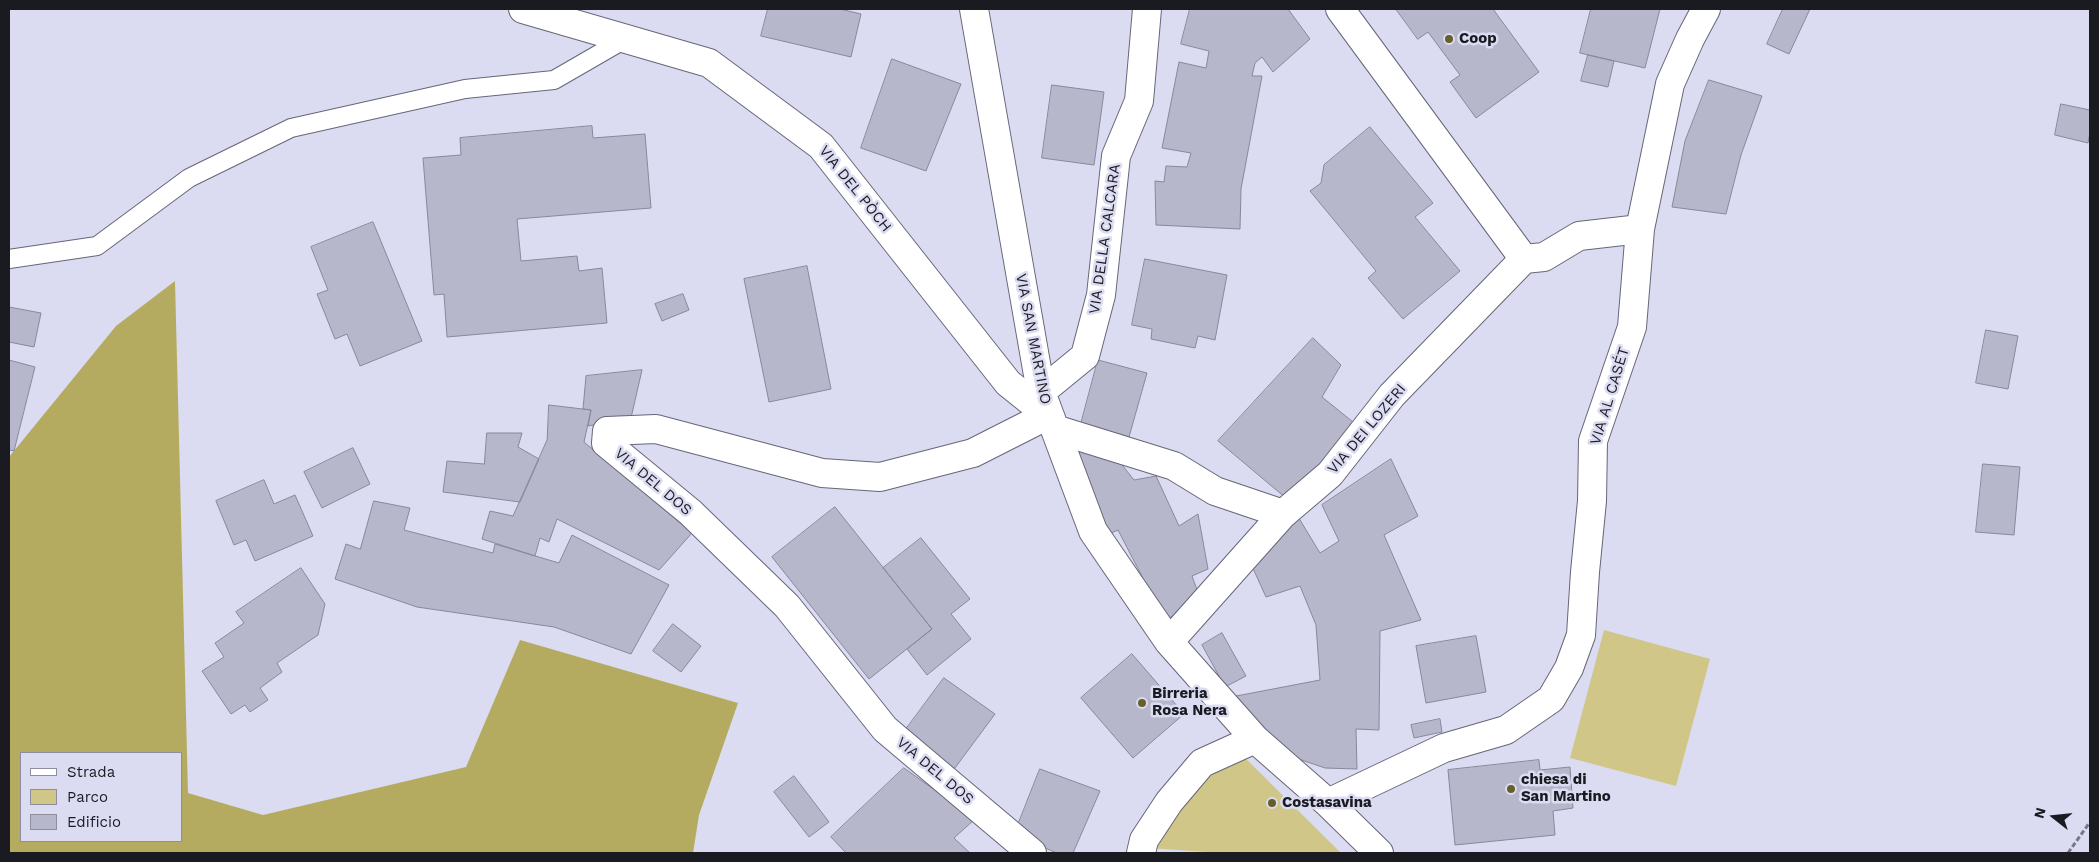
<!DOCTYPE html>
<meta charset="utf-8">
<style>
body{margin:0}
#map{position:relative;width:2099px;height:862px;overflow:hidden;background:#dbdcf2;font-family:"Work Sans",sans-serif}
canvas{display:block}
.frame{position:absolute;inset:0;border:10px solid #1a1a21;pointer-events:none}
.legend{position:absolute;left:20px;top:752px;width:162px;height:90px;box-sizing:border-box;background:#dbdcf2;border:1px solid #8e8e9e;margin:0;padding:6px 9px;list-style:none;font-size:15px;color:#1a1a21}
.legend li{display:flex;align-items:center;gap:10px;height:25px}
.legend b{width:25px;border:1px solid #8e8e9e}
.north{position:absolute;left:2029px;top:792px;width:50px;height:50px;-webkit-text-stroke:4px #dbdcf2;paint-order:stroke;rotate:286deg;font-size:14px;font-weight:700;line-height:20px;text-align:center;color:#1a1a21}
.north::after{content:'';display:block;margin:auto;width:18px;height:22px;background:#1a1a21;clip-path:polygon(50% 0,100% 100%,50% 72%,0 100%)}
</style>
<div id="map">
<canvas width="2099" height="862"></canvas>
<div class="frame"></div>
<ul class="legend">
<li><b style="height:6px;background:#fff"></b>Strada</li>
<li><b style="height:14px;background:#cfc687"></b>Parco</li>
<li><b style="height:14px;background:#b7b7cc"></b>Edificio</li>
</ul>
<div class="north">N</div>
</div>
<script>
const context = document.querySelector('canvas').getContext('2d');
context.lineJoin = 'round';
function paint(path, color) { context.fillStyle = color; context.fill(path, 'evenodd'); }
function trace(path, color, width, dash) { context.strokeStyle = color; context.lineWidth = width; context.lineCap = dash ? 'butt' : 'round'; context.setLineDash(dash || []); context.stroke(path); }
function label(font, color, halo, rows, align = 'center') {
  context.font = font + ' "Work Sans",sans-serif'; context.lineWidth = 5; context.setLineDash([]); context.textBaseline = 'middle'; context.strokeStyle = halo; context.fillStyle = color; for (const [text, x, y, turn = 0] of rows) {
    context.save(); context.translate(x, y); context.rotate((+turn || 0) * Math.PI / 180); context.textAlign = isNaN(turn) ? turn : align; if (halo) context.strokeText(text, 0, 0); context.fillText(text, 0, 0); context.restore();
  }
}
paint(new Path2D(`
 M1604 630 1710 659 1676 786 1570 758Z
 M1235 748 1341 853H1221L1149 848 1169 802Z`), '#cfc687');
paint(new Path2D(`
 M175 281 188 793 263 815 466 767 520 640 738 703 699 815 693 853H9V457L116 326ZM21 753H181V841H21Z`), '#b5ab60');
const building = new Path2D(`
 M768 9H840L861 14 851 57 761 36Z
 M1190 9H1288L1310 39 1273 72 1262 57 1255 63 1252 76H1262L1241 189 1240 229 1156 225 1155 181 1164 182 1166 166 1187 167 1191 153 1162 148 1179 62 1206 68 1209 51 1181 44Z
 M1396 9H1493L1539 72 1476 118 1450 82 1460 75 1428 32 1418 39Z
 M1591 9H1660L1645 68 1580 53Z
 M1783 9H1810L1789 54 1767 44Z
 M1588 55 1614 61 1608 87 1581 81Z
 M892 59 961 84 926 171 861 148Z
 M1709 80 1762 96 1741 155 1726 214 1672 207 1685 141Z
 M1052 85 1104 92 1094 165 1042 158Z
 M2061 104 2090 110V132L2088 143 2055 135Z
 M592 126 593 138 645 134 651 208 517 219 521 261 577 256 579 271 602 268 607 323 447 337 444 294 434 295 423 158 461 155 460 138Z
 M1370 127 1433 203 1415 217 1460 271 1403 319 1368 278 1376 271 1310 191 1321 183 1324 165Z
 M373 222 422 341 360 366 347 334 335 339 317 294 328 290 311 247Z
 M1145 259 1227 275 1215 340 1198 336 1195 348 1151 339 1152 329 1132 325Z
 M807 266 831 389 769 402 744 279Z
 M683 294 689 310 662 321 655 304Z
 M9 307 41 313 34 347 9 342Z
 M1986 330 2018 336 2008 389 1976 383Z
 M1313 338 1341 365 1322 397 1358 426 1287 499 1218 441Z
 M9 360 35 367 14 451 9 450Z
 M1098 360 1147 373 1129 437 1081 424Z
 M642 370 631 418 588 426 591 410 583 409 586 376Z
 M549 405 591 410 584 442 692 533 659 570 557 519 549 542 540 538 535 556 482 539 490 511 513 516 547 440Z
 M487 433H522L518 447 539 459 520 502 443 492 447 461 484 464Z
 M353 448 370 484 322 508 304 472Z
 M1111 451 1134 480 1156 476 1179 526 1198 514 1208 569 1192 576 1200 598 1165 621 1118 530 1109 534 1074 452Z
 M1391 459 1418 516 1384 535 1421 620 1380 631 1379 730 1356 729 1357 769 1325 768 1281 753 1231 697 1320 680 1316 625 1300 586 1266 597 1251 564 1297 515 1320 553 1339 541 1322 505Z
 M1983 464 2020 467 2014 535 1976 532Z
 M264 480 274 504 295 495 313 536 255 561 246 540 234 545 216 501Z
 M374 501 410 508 404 530 493 553 495 544 559 563 572 535 669 585 631 654 554 627 417 607 335 579 346 544 360 549Z
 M835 507 932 629 869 679 772 557Z
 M921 538 970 599 951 614 971 639 927 675 907 649 932 629 883 568Z
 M301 568 325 604 318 635 277 663 282 672 260 688 268 700 250 712 245 705 231 714 202 671 224 657 215 643 244 623 236 612Z
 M673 624 701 646 681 672 653 651Z
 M1222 633 1246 676 1225 687 1202 645Z
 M1476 636 1486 692 1426 703 1416 646Z
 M1132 654 1184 714 1133 758 1081 698Z
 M944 678 995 714 952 772 901 736Z
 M1440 719 1442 732 1414 738 1411 725Z
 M1539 760 1540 770 1570 767 1573 808 1553 811 1555 835 1455 845 1448 770Z
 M904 768 975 819 954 838 970 853H846L831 837Z
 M1040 769 1100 791 1073 853H1057L1014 835Z
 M794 776 829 822 809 837 774 792Z`);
paint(building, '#b7b7cc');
trace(building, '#88889c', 1);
const service = new Path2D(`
 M9 259 97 246 189 178 291 128 465 89 554 80 625 39`);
const minor = new Path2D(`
 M523 9 709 63 821 146 1008 383 1048 415 973 453 880 477 822 473 656 429 607 431 606 443 690 512 787 606 885 729 1032 853
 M1147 9 1139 101 1116 156 1101 295 1085 356 1041 392 1093 531 1169 642 1255 739 1328 803 1379 853
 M1340 9 1524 259
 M1055 429 1174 466 1215 491 1283 514
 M1169 642 1283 514 1330 474 1392 395 1524 259 1544 257 1579 236 1640 229
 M1328 803 1444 748 1506 730 1551 699 1569 668 1581 635 1585 572 1592 501 1593 441 1632 327 1640 229 1670 84 1690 39 1706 9
 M1141 853 1144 840 1169 802 1202 763 1255 739`);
const tertiary = new Path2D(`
 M974 9 1041 392`);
trace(service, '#666679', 20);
trace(minor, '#666679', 30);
trace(tertiary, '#666679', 30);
trace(new Path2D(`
 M2068 853 2090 822`), '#777785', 3, [5, 2.5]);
trace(service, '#fff', 18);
trace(minor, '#fff', 28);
trace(tertiary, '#fff', 28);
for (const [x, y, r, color] of [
 [1449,39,5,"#665f2c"],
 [1142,703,5,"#665f2c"],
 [1511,789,5,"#665f2c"],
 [1272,803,5,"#665f2c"]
]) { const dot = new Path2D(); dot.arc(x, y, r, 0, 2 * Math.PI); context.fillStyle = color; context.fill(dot); trace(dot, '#dbdcf2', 2); }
label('bold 15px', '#1a1a21', '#dbdcf2', [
 ["Coop",1459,39],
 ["Birreria",1152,694],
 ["Rosa Nera",1152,711],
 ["chiesa di",1521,780],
 ["San Martino",1521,797],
 ["Costasavina",1282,803]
], 'left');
label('15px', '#1a1a21', '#dbdcf2', [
 ["VIA DEL PÒCH",855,189,51],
 ["VIA DELLA CALCARA",1105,239,-82],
 ["VIA SAN MARTINO",1033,339,79],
 ["VIA AL CASÉT",1610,396,-73],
 ["VIA DEI LOZERI",1367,429,-50],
 ["VIA DEL DOS",653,482,40],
 ["VIA DEL DOS",935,771,40]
]);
</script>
